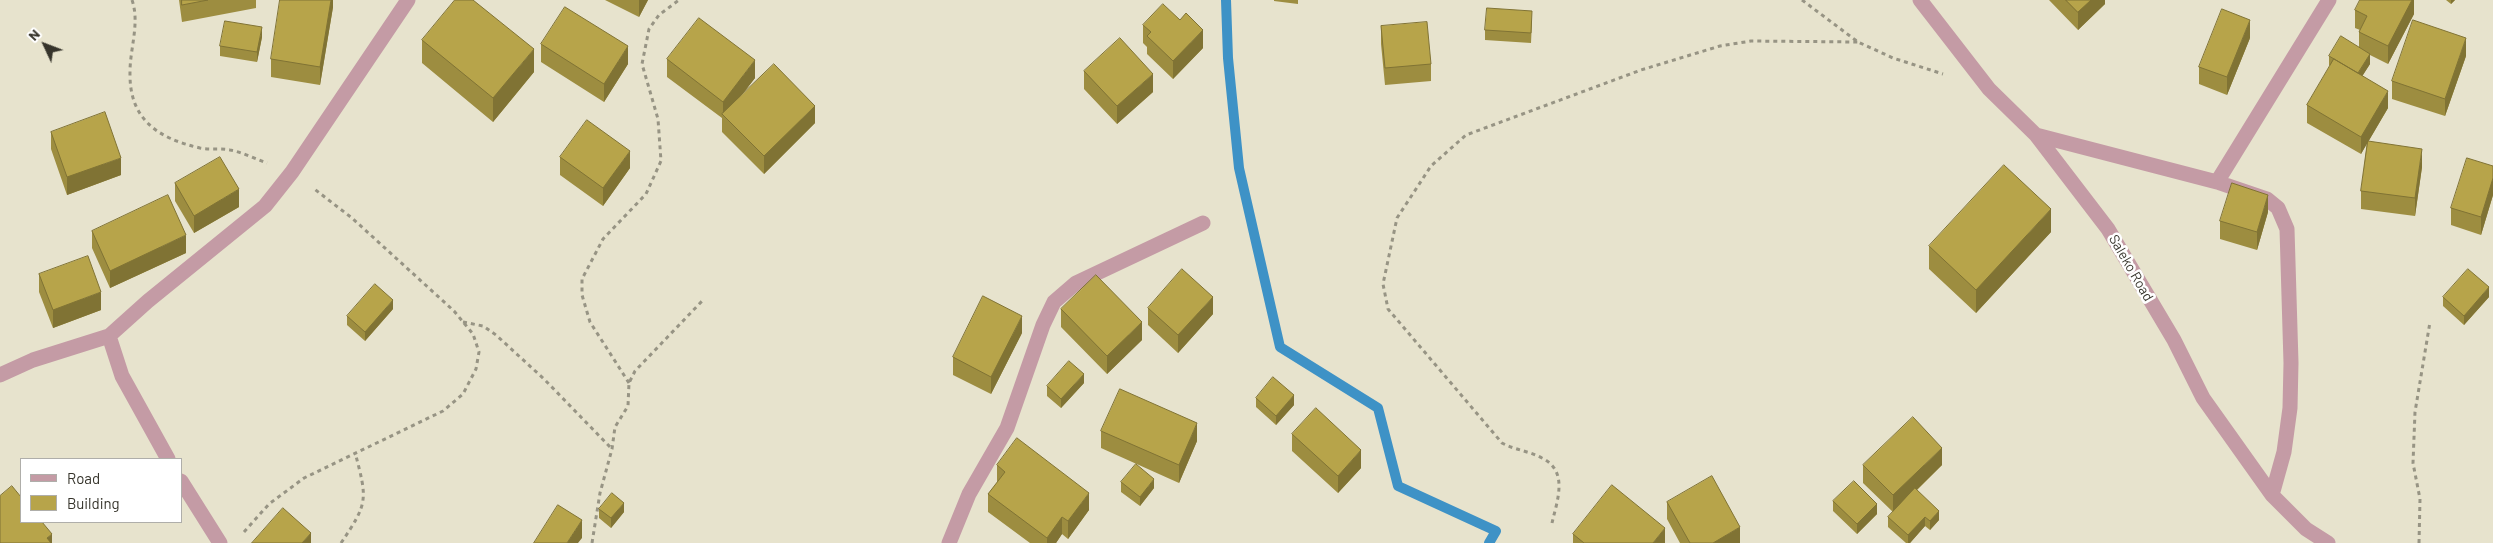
<!DOCTYPE html>
<style>
body{margin:0}
#map{position:relative;width:2493px;height:543px;overflow:hidden;background:#e7e3cd;font-family:Barlow,sans-serif}
canvas{display:block}
.legend{position:absolute;left:20px;top:458px;width:162px;height:65px;box-sizing:border-box;background:#fff;border:1px solid #afaeaa;margin:0;padding:6px 9px;list-style:none;font-size:15px;color:#36342b}
.legend li{display:flex;align-items:center;gap:10px;height:25px}
.legend b{width:25px;border:1px solid #afaeaa}
.north{position:absolute;left:20px;top:20px;width:50px;height:50px;-webkit-text-stroke:4px #fff;paint-order:stroke;rotate:313deg;font-size:14px;font-weight:700;line-height:20px;text-align:center;color:#36342b}
.north::after{content:'';display:block;margin:auto;width:18px;height:22px;background:#36342b;clip-path:polygon(50% 0,100% 100%,50% 72%,0 100%)}
</style>
<div id="map">
<canvas width="2493" height="543"></canvas>
<ul class="legend">
<li><b style="height:6px;background:#c49ba5"></b>Road</li>
<li><b style="height:14px;background:#b7a44a"></b>Building</li>
</ul>
<div class="north">N</div>
</div>
<script>
const context = document.querySelector('canvas').getContext('2d');
context.lineJoin = 'round';
function trace(path, color, width, dash) { context.strokeStyle = color; context.lineWidth = width; context.lineCap = dash ? 'butt' : 'round'; context.setLineDash(dash || []); context.stroke(path); }
function paint(path, color) { context.fillStyle = color; context.fill(path, 'evenodd'); }
function label(font, color, halo, rows, align = 'center') {
  context.font = font + ' Barlow,sans-serif'; context.lineWidth = 5; context.setLineDash([]); context.textBaseline = 'middle'; context.strokeStyle = halo; context.fillStyle = color; for (const [text, x, y, turn = 0] of rows) {
    context.save(); context.translate(x, y); context.rotate((+turn || 0) * Math.PI / 180); context.textAlign = isNaN(turn) ? turn : align; if (halo) context.strokeText(text, 0, 0); context.fillText(text, 0, 0); context.restore();
  }
}
trace(new Path2D(`
 M1226 0 1228 58 1239 168 1280 347 1378 408 1398 486 1496 531 1489 543`), '#3e92c6', 10);
trace(new Path2D(`
 M132 0C140 23 130 48 130 72 129 119 157 138 200 148 210 150 220 148 230 150 242 152 255 159 267 163
 M1802 0 1858 42 1893 58 1943 74
 M463 322 483 326 496 335 544 379 612 449
 M629 383 590 322 582 295V279L603 239 646 194 661 161 658 119 642 64 649 29 659 15 679 0
 M1552 523C1557 501 1569 471 1542 458 1529 451 1515 450 1502 443L1388 309 1383 284 1397 218 1431 166 1466 135 1641 70 1720 46 1751 41 1858 42
 M244 532 269 504 304 478 443 411 463 394 476 369 479 352 473 334 454 311 352 218 313 188
 M341 543C369 502 367 499 355 452
 M592 543 600 493 612 449 615 427 628 406 629 383 635 371 704 299
 M2419 543 2420 499 2413 463 2415 412 2430 322`), '#979484', 3, [4, 4]);
trace(new Path2D(`
 M1920 0 1989 89 2036 135 2108 229 2174 340 2203 398 2272 495 2306 529 2328 543
 M2036 135 2217 182 2267 199 2278 208 2287 229 2291 363 2290 408 2284 452 2272 495
 M2217 182 2329 0
 M0 375 33 360 109 336
 M168 459 122 376 109 336 148 301 265 206 292 172 408 0
 M181 481 220 543
 M949 543 969 494 1007 428 1043 325 1054 302 1076 283 1203 223`), '#c49ba5', 15);
paint(new Path2D(`
 M179 0H256V8L182 22Z
 M333 0V7L320 85 271 77V59Z
 M605 0H648L639 17Z
 M1274 0H1298V4L1274 1Z
 M2049 0H2105V4L2078 30Z
 M2414 0V14L2388 64 2370 55V64L2362 76 2388 108 2368 142 2422 167 2415 216 2361 209V191L2367 143 2361 154 2307 123V105L2330 66 2329 65V56L2359 47V32L2360 30 2355 28V10Z
 M2446 0H2455L2451 4Z
 M1532 21 1531 43 1485 40V30Z
 M1143 25 1203 48 1173 79 1147 54V47L1143 43Z
 M1381 26 1431 64V81L1385 85 1381 44Z
 M262 37 257 62 220 56V46Z
 M2250 38 2227 95 2199 84V67Z
 M422 40 534 72 493 122 422 63Z
 M541 44 628 64 604 102 541 62Z
 M2466 56 2445 116 2392 99V81Z
 M667 59 755 78 740 97 815 123 764 174 722 132V118L667 77Z
 M1084 71 1153 92 1117 124 1084 89Z
 M51 132 121 175 67 195 51 149Z
 M560 157 630 168 603 206 560 175Z
 M2493 166V195L2481 235 2451 225V208Z
 M175 183 239 207 194 233 175 201Z
 M2268 212 2257 250 2220 239V221Z
 M92 231 186 253 110 288 92 248Z
 M2051 232 1976 313 1929 269V246Z
 M39 274 101 310 53 328 39 292Z
 M2443 297H2489L2464 325 2443 306Z
 M1148 308 1213 314 1178 353 1148 325Z
 M393 309 365 341 347 325V316Z
 M1061 309 1142 340 1107 374 1061 327Z
 M1022 333 991 394 953 375V357Z
 M1084 383 1061 408 1047 396V386Z
 M1256 398 1294 405 1276 425 1256 407Z
 M1101 431 1197 441 1179 483 1101 448Z
 M1292 434 1361 468 1338 493 1292 451Z
 M997 465 1089 510 1068 539 1062 534 1056 543H1030L988 512V494L997 483Z
 M1863 465H1942L1917 490 1939 520 1930 530 1925 526 1910 543H1906L1888 527V517L1893 512 1863 483Z
 M1121 482 1154 488 1140 506 1121 492Z
 M1833 501 1877 514 1857 534 1833 511Z
 M1667 502 1740 543H1680L1667 519Z
 M599 509 624 512 611 528 599 518Z
 M1573 534 1665 543H1573Z`), '#9d8d40');
paint(new Path2D(`
 M331 0H333V7L320 85V67Z
 M639 0H648L639 17Z
 M2091 0H2105V4L2078 30V12Z
 M2412 0H2414V14L2388 64V46Z
 M2451 0H2455L2451 4Z
 M2250 20V38L2227 95V77Z
 M262 27V37L257 62V52Z
 M1203 30V48L1173 79V61Z
 M2466 38V56L2445 116V99Z
 M628 46V64L604 102V84Z
 M534 49V72L493 122V98Z
 M2370 54V64L2358 83V74Z
 M755 60V78L725 117 723 115V102Z
 M1153 74V92L1117 124V106Z
 M2388 91V108L2361 154V137Z
 M815 106V123L764 174V156Z
 M2422 149V167L2415 216V198Z
 M630 151V168L603 206V188Z
 M121 158V175L67 195V177Z
 M2493 178V195L2481 235V217Z
 M239 189V207L194 233V216Z
 M2268 195V212L2257 250V232Z
 M2051 209V232L1976 313V290Z
 M186 235V253L110 288V271Z
 M2489 287V297L2464 325V316Z
 M101 292V310L53 328V310Z
 M1213 297V314L1178 353V335Z
 M393 300V309L365 341V332Z
 M1022 316V333L991 394V377Z
 M1142 322V340L1107 374V356Z
 M1084 374V383L1061 408V399Z
 M1294 395V405L1276 425V416Z
 M1197 423V441L1179 483V465Z
 M1942 448V465L1893 513V495Z
 M1361 450V468L1338 493V476Z
 M1154 479V488L1140 506V497Z
 M1089 493V510L1068 539V521Z
 M624 503V512L611 528V518Z
 M1877 504V514L1857 534V524Z
 M1939 511V520L1930 530V521Z
 M1062 517V534L1056 543H1047V538Z
 M1925 517V526L1910 543H1908V535Z
 M582 520V538L578 543H567Z
 M1740 527V543H1713Z
 M1665 528V543H1653Z
 M311 533V543H302Z
 M52 534V543H47V538Z`), '#807334');
const building = new Path2D(`
 M182 0H208L182 5Z
 M280 0H331L320 67 271 59Z
 M455 0H473L534 49 493 98 422 40Z
 M2066 0H2091L2078 12Z
 M2360 0H2412L2388 46 2359 32 2367 16 2355 10Z
 M1163 4 1180 20 1186 13 1203 30 1173 61 1147 36 1151 32 1143 25Z
 M565 7 628 46 604 84 541 44Z
 M1487 8 1532 11 1531 33 1485 30Z
 M2222 9 2250 20 2227 77 2199 67Z
 M699 18 755 60 723 102 667 59Z
 M2413 20 2466 38 2445 99 2392 81Z
 M225 21 262 27 257 52 220 46Z
 M1427 22 1431 64 1385 68 1381 26Z
 M2341 36 2370 54 2358 73 2329 56Z
 M1120 38 1153 74 1117 106 1084 71Z
 M2334 59 2388 91 2361 137 2307 105Z
 M774 64 815 106 764 156 722 114Z
 M105 112 121 158 67 177 51 132Z
 M587 120 630 151 603 188 560 157Z
 M2368 141 2422 149 2415 198 2361 191Z
 M220 157 239 189 194 216 175 183Z
 M2467 158 2493 166V178L2481 217 2451 208Z
 M2004 165 2051 209 1976 290 1929 246Z
 M2232 183 2268 195 2257 232 2220 221Z
 M168 195 186 235 110 271 92 231Z
 M88 256 101 292 53 310 39 274Z
 M1182 269 1213 297 1178 335 1148 308Z
 M2468 269 2489 287 2464 316 2443 297Z
 M1096 275 1142 322 1107 356 1061 309Z
 M375 284 393 300 365 332 347 316Z
 M983 296 1022 316 991 377 953 357Z
 M1069 361 1084 374 1061 399 1047 386Z
 M1273 377 1294 395 1276 416 1256 398Z
 M1120 389 1197 423 1179 465 1101 431Z
 M1316 408 1361 450 1338 476 1292 434Z
 M1913 417 1942 448 1893 495 1863 465Z
 M1017 438 1089 493 1068 521 1062 517 1047 538 988 494 1005 472 997 465Z
 M1136 464 1154 479 1140 497 1121 482Z
 M1712 476 1740 527 1713 543H1690L1667 502Z
 M1854 481 1877 504 1857 524 1833 501Z
 M1612 485 1665 528 1653 543H1584L1573 534Z
 M12 486 21 497V522H42L52 534 47 538 51 543H0V496Z
 M1915 488 1939 511 1930 521 1925 517 1908 535 1888 517Z
 M612 493 624 503 611 518 599 509Z
 M558 505 582 520 567 543H534Z
 M283 508 311 533 302 543H252Z`);
paint(building, '#b7a44a');
trace(building, '#807334', 1);
label('14px', '#36342b', '#fff', [
 ["Saleko Road",2131,268,60]
]);
</script>
